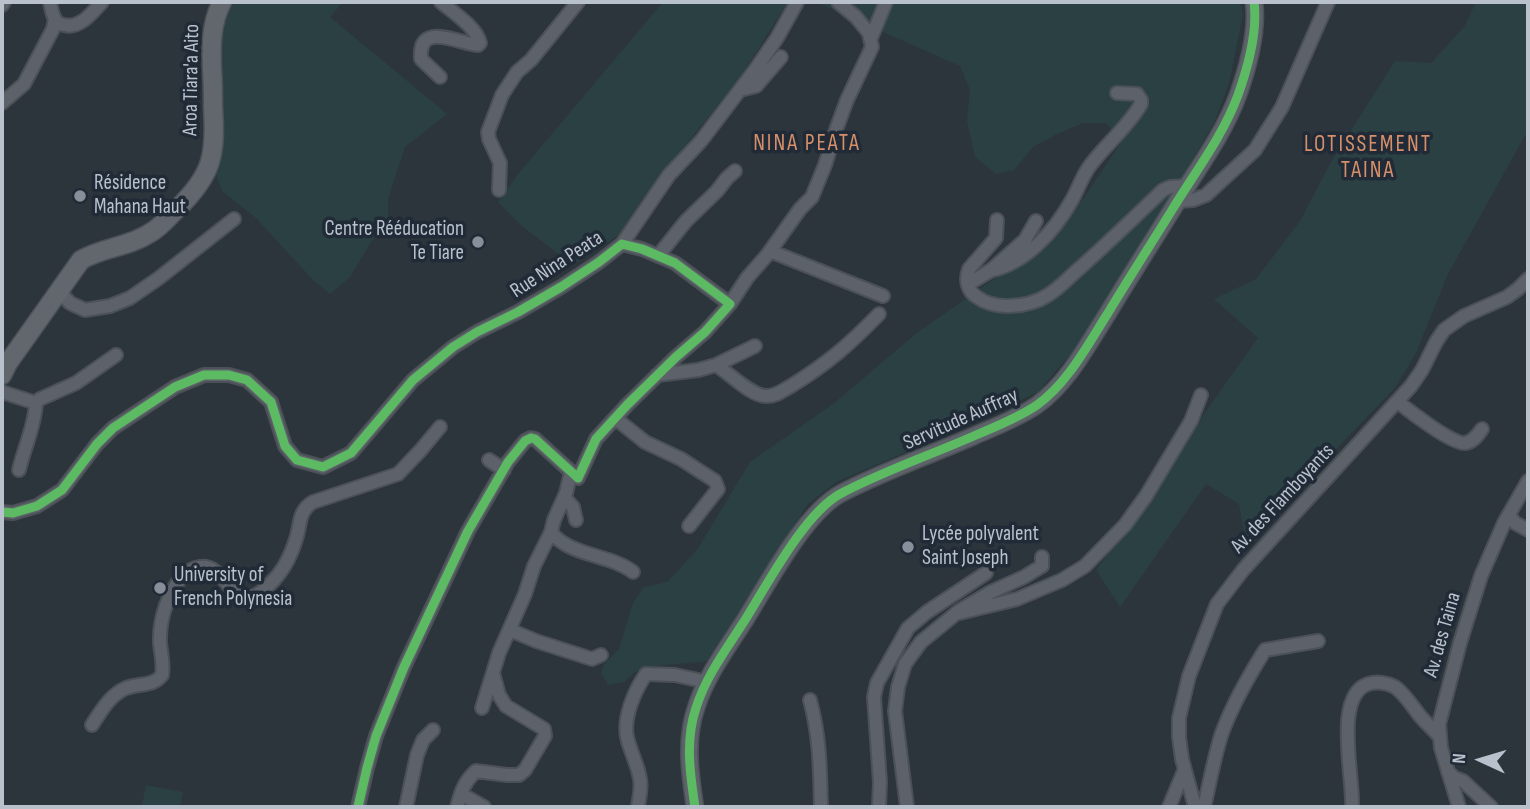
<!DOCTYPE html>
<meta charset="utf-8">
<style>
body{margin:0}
#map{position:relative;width:1530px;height:809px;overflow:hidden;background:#2d353c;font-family:"Sofia Sans Condensed",sans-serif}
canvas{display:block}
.frame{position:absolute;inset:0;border:4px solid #b8c1cc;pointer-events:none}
.north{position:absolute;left:1446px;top:725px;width:70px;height:70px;-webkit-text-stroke:5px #202b37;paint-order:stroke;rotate:274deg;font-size:19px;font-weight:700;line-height:28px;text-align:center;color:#b8c1cc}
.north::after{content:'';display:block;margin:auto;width:24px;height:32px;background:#b8c1cc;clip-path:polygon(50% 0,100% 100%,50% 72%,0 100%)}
</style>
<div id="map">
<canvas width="1530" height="809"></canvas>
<div class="frame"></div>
<div class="north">N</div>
</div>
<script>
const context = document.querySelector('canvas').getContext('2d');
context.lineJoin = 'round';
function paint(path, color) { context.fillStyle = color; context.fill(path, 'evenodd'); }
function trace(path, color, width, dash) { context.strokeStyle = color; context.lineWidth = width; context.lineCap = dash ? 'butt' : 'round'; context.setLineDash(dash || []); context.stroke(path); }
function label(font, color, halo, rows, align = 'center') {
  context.font = font + ' "Sofia Sans Condensed",sans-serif'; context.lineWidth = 7; context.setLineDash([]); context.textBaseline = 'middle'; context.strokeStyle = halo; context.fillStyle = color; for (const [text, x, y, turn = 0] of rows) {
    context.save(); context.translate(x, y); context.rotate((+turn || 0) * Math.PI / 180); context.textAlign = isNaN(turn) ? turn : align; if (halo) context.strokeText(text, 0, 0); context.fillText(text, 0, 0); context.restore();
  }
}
paint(new Path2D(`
 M230 2H343L330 17 447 114 405 147 388 199V221L374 237 350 277 330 294 312 279 256 218 222 191 215 172 217 29Z
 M663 2H788L740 78 660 177 619 235 573 265 523 227 498 202 519 173Z
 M816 2H1240L1243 14 1229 84 1214 123 1168 203 1080 343 1038 392 969 425 836 482 808 504 707 661 646 667 634 673 624 682 608 685 601 673 605 663 619 649 633 603 644 587 667 582 697 550 750 462 833 404 918 332 994 279 1040 251 1079 205 1122 141 1106 123H1083L1057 134 1033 147 1014 170 996 174 975 157 967 121 970 90 960 66Z
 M1476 2H1528V130L1447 276 1416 353 1395 388 1246 542 1239 504 1206 484 1120 607 1096 570 1159 485 1204 414 1258 338 1214 299 1256 279 1300 221 1331 162 1395 61 1431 63 1464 27Z
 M146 785 183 792 180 807 142 806Z`), '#2a4042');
const minor = new Path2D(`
 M50 2C51 7 52 14 55 19 57 23 59 24 64 25 80 29 92 13 102 2
 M2 5 4 2
 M871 38 886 2
 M440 77 421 59C418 20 459 44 478 45L480 43C477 28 453 12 441 2
 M740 90 756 86 781 57
 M2 103 24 84 53 29 55 19
 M499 190 500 163 489 139 488 132 502 95 517 72 531 60 578 2
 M1177 201 1193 200 1206 195 1255 150 1282 107 1328 2
 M997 220 996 238 969 269C965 279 967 291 977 297 995 311 1030 307 1048 295 1060 288 1070 276 1081 267 1109 242 1136 216 1163 190L1170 187 1187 186
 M622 244 669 175 701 141 755 70 777 38 797 2
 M770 251 883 296
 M658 256 686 221 717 191 727 178 735 171
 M989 271C1025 264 1054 232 1072 200 1078 189 1082 177 1089 167 1105 145 1128 127 1141 104V100L1137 94 1117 93
 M968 284 990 271 1025 240 1036 221
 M59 291 70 303 85 310 110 306 130 298 159 278 234 219
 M730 304 747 278 768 254 800 209 812 197 825 165 837 127 847 100 872 47 869 33 856 17 838 2
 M716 365C729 373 751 396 766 396 775 397 783 390 791 386 828 363 849 345 879 314
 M657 375 698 370 716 365 755 346
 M2 392 36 403 40 399 76 383 116 355
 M1398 402C1408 410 1453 445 1465 443 1473 442 1478 435 1482 429
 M613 420 620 422 645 442 681 459 715 481 718 489 689 526
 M489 460 504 470
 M19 470C24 448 35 426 36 403
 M564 497 573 507 576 520
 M2 512 13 513 37 506 62 490 97 444 113 428 175 387 204 375H229L247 380 271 402 285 446 297 460 323 467 351 453 413 380 453 347 477 332 518 312 561 287 599 262 622 244 642 249 675 263 730 304 705 332 676 357 627 405 596 439 578 478 535 439 531 438 525 441 508 462 468 531 404 667 376 736 367 768 358 807
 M1509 515 1515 523 1528 530
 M551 532C569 556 610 554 633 572
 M955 614 1017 599 1062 580 1085 566 1125 525 1146 496 1191 421 1201 395
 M510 630 536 641 592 659 601 655
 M810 700C820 737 820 769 821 807
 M482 708 499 653 525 594 534 566 551 532 554 520 566 493 571 472
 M92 725C101 711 110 695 126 688 139 683 153 687 162 675 164 664 161 654 160 643 159 619 168 591 185 574 190 570 194 568 200 567 230 563 231 623 269 585 282 573 291 556 296 539 301 524 298 511 313 502L398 474 420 451 440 427
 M1448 772 1455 778 1463 781 1491 807
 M461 794 484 807
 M406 807 417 755 423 740 433 730
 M457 807C461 792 464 782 476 771L507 775H519L525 770 545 736 544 729 506 706 499 695 493 673
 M638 807C639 798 642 789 640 779 638 765 630 751 627 737 623 717 635 690 646 674L675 675 707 682
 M879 807 880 782 874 697 877 683 908 628 927 612 986 573
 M907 807 895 711 898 687 905 664 921 642 959 611 991 592 1024 577 1042 566V557
 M1169 807 1184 771
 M1195 807 1182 759 1179 737V718L1189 676 1217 604 1243 570 1411 386 1422 370 1436 342 1444 330 1464 316 1507 297 1518 289 1528 279
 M1204 807C1210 782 1214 757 1222 733 1233 703 1248 677 1265 650L1318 641
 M1352 807C1354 778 1333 696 1368 684 1377 681 1388 683 1395 687 1405 694 1412 706 1420 716 1426 723 1433 729 1439 736
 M1459 807 1441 748 1439 724 1460 643 1481 576 1504 523 1528 481`);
const tertiary = new Path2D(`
 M695 807C690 774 685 740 696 708 706 676 727 648 745 620 767 585 804 514 840 494 883 471 931 455 976 435 997 426 1018 418 1037 405 1068 383 1088 344 1108 313 1129 278 1151 244 1172 210 1195 172 1223 136 1238 95 1248 67 1258 32 1254 2`);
const secondary = new Path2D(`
 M2 375 8 363 81 260C103 247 129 247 150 233 161 227 169 216 178 208 213 174 216 154 213 107 213 94 213 82 212 69 211 46 211 23 222 2`);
trace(minor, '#4b5156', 16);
trace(tertiary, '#4b5156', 19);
trace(secondary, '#4b5156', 21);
trace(minor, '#5d626a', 12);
trace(tertiary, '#5d626a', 16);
trace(secondary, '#62676e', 18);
trace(new Path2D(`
 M2 512 13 513 37 506 62 490 97 444 113 428 175 387 204 375H229L247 380 271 402 285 446 297 460 323 467 351 453 413 380 453 347 477 332 518 312 561 287 599 262 622 244 642 249 675 263 730 304 705 332 676 357 627 405 596 439 578 478 535 439 531 438 525 441 508 462 468 531 404 667 376 736 367 768 358 807
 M695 807C690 774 685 740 696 708 706 676 727 648 745 620 767 585 804 514 840 494 883 471 931 455 976 435 997 426 1018 418 1037 405 1068 383 1088 344 1108 313 1129 278 1151 244 1172 210 1195 172 1223 136 1238 95 1248 67 1258 32 1254 2`), '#5cba63', 9);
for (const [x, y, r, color] of [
 [80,196,7,"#87909a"],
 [478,242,7,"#87909a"],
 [908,547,7,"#87909a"],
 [160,588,7,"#87909a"]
]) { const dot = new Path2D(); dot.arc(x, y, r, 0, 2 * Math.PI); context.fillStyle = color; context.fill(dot); trace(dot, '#202b37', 2.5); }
label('21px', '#b8c1cc', '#202b37', [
 ["Aroa Tiara'a Aito",192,80,-89],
 ["Rue Nina Peata",557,265,-33],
 ["Servitude Auffray",961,420,-24],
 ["Av. des Flamboyants",1283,499,-47],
 ["Av. des Taina",1443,635,-74]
]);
label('21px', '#b8c1cc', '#202b37', [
 ["Résidence",94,184],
 ["Mahana Haut",94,208],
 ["Centre Rééducation",464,230,"right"],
 ["Te Tiare",464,254,"right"],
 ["Lycée polyvalent",922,535],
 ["Saint Joseph",922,559],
 ["University of",174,576],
 ["French Polynesia",174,600]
], 'left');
context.letterSpacing = '2px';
label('23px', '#d68f69', '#202b37', [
 ["NINA PEATA",807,144],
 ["LOTISSEMENT",1368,145],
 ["TAINA",1368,171]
]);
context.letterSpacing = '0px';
</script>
